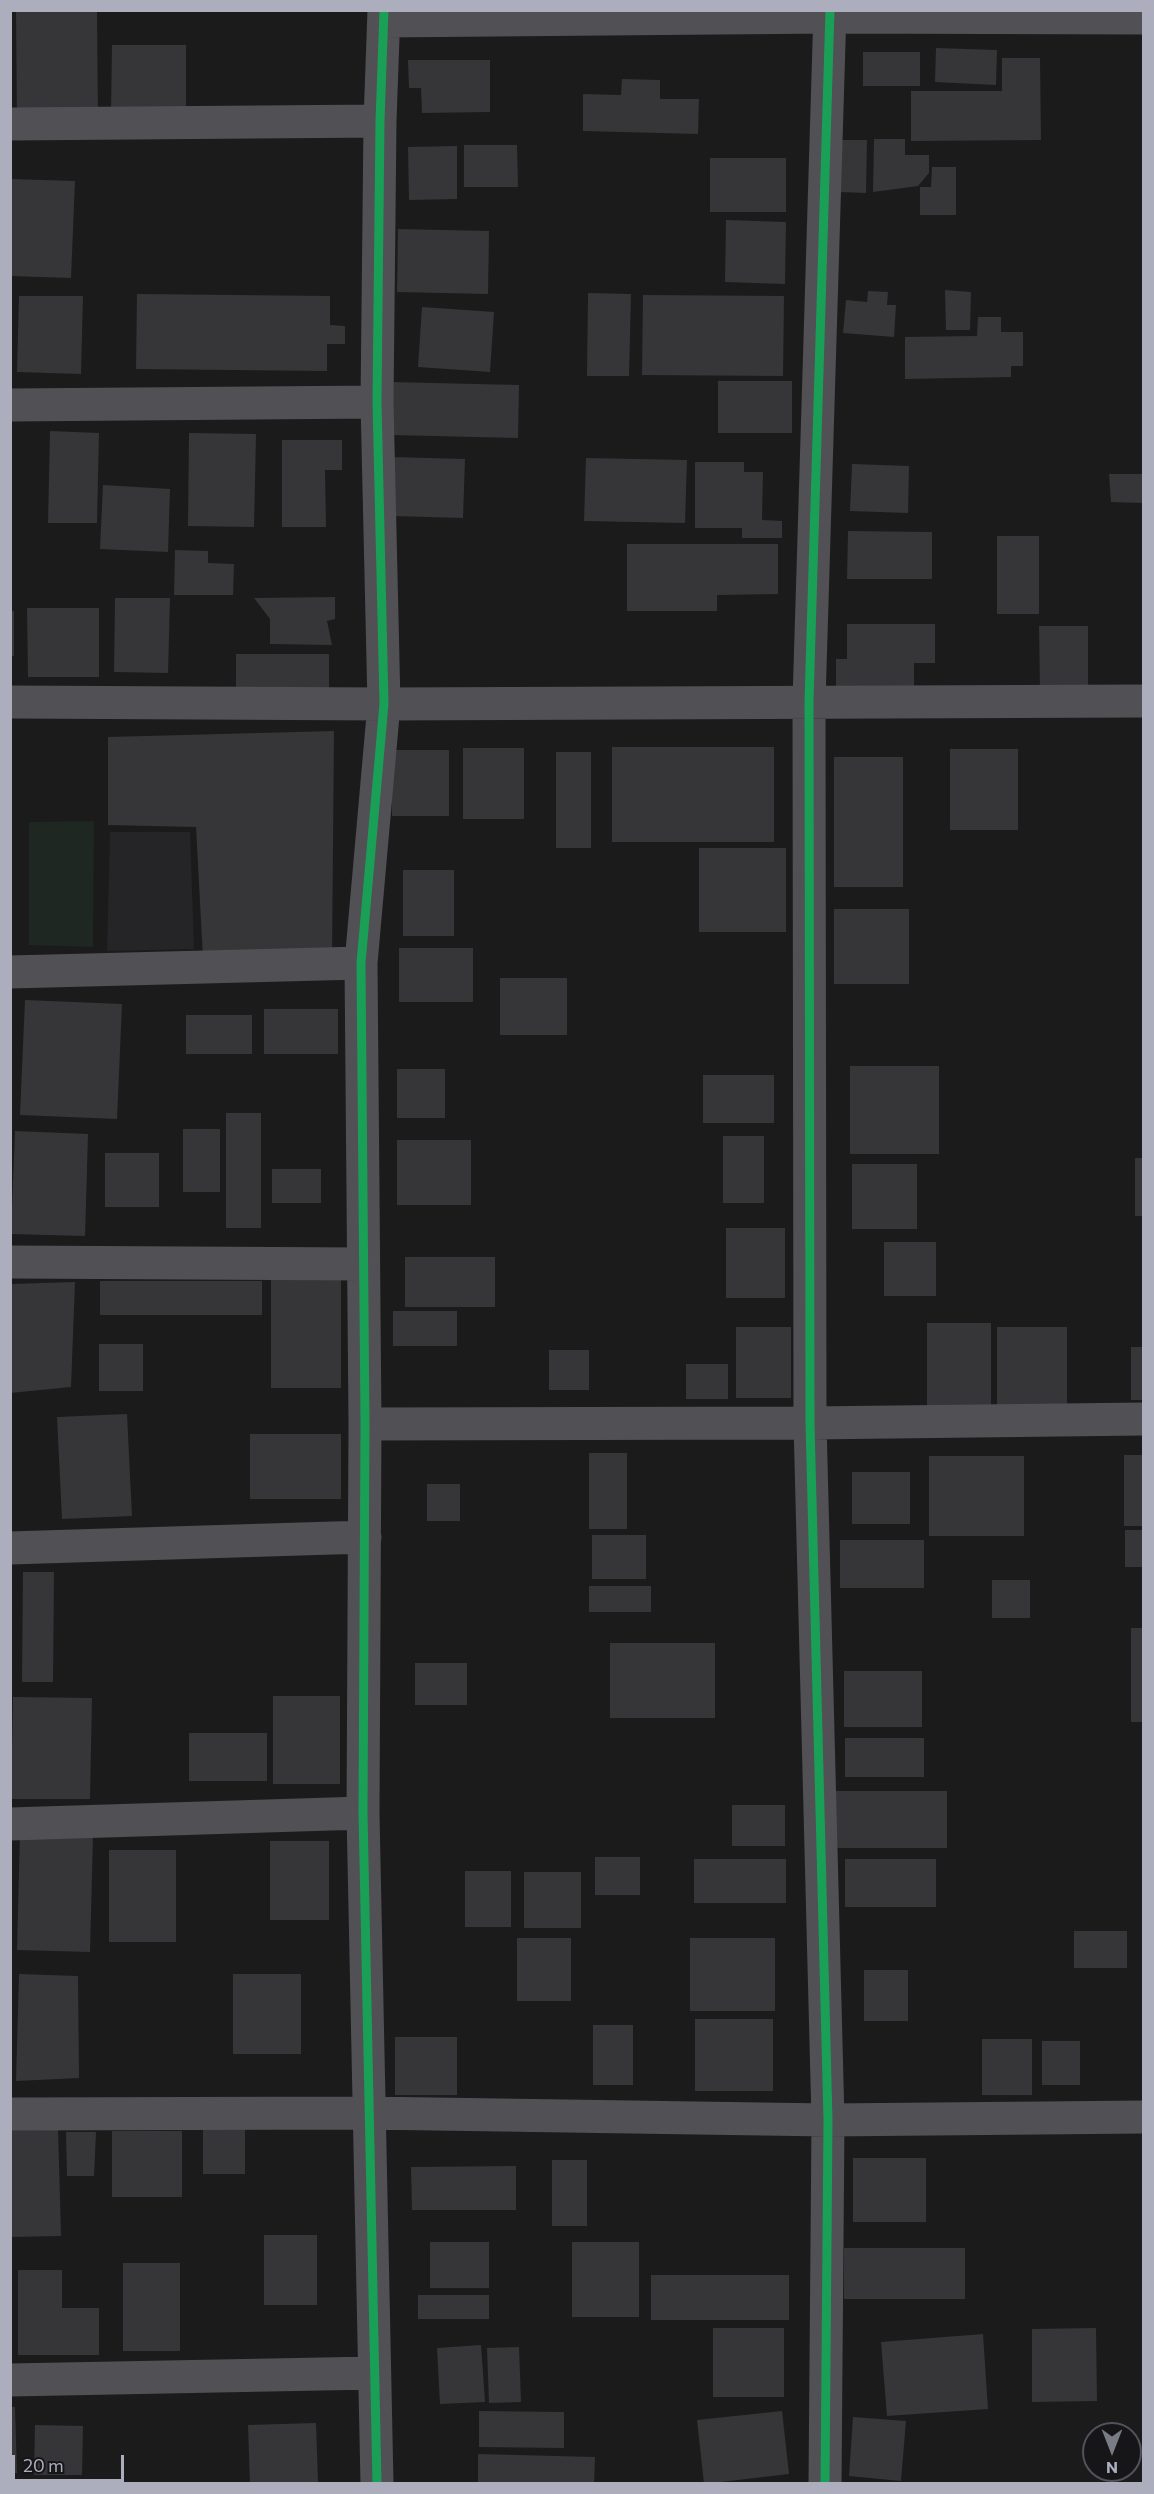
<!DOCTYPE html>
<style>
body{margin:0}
#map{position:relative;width:1154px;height:2494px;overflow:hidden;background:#1b1b1c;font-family:Commissioner,sans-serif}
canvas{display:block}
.frame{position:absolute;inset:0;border:12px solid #acaebe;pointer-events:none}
.north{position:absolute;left:1082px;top:2422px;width:60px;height:60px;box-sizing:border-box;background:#161518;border:2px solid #52525a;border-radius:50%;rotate:180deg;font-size:16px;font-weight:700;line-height:24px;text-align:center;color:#acaebe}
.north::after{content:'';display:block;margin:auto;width:21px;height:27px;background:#797b85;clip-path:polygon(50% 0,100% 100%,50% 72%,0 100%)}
.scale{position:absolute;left:12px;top:2455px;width:112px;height:27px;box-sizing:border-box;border:3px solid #acaebe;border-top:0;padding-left:8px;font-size:18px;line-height:21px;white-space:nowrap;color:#acaebe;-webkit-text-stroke:4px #161518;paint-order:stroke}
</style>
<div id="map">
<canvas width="1154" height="2494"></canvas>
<div class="frame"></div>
<div class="north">N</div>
<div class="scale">20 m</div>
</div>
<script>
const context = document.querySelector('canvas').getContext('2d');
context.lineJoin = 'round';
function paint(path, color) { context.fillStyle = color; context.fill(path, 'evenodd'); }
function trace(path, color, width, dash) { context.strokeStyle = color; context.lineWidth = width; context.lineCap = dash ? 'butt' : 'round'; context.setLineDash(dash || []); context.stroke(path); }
paint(new Path2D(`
 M110 832H190L194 949 107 951Z`), '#252528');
paint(new Path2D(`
 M94 821 93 947 29 945V822Z`), '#1e2721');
paint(new Path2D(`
 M16 10H97L98 121 17 122Z
 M112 45H186V111H111Z
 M936 48 997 50 996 85 935 82Z
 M863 52H920V86H863Z
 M1002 58H1040L1041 140 911 141V91H1002Z
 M408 60H490V112L422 113 421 88H409Z
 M622 79 660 80V99H699L698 134 583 131V94L621 95Z
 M874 139H905V155H929V173L918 186 873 192Z
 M838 140H867L866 193 838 192Z
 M464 145H517L518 187H464Z
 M457 146V199L409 200 408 147Z
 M710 158H786V212H710Z
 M932 167H956V215H920V187H931Z
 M10 179 75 181 71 278 10 276Z
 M726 220 786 222 785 284 725 282Z
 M398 229 489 231 488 294 397 292Z
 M945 290 971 292 970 330H946Z
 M868 291 888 292 887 305H896L894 337 843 333 846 300 867 302Z
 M588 293 631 294 629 376H587Z
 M137 294 330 296V325L345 326V344H327V371L136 369Z
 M643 295 784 296 783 376 642 375Z
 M19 296H83L81 374 17 372Z
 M422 307 494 312 490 372 418 367Z
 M978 317H1001V332H1023V366H1011V377L905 379V337L977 336Z
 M718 381H792V433H718Z
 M391 382 519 385 518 438 391 435Z
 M50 431 99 433 97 523H48Z
 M189 433 256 434 254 527 188 526Z
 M282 440H342V470H325L326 527H282Z
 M392 457 465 459 463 518 391 516Z
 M586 458 687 460 685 523 584 521Z
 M695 462H744V472H763L762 520 782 521V538H742V528H695Z
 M852 464 909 466 908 513 850 511Z
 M1109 474H1144V503L1111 502Z
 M103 485 170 489 168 552 100 549Z
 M848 531 932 532V579H847Z
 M997 536H1039V614H997Z
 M627 544H778V594L717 595V611H627Z
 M175 550 208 551V563L234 564 233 595H174Z
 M335 597V619L327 621 332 645 270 644V619L254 598Z
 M115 598H170L168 673 114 672Z
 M27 608H99V677H28Z
 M10 611H14V656H10Z
 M847 624H935V663H914V689H836V659H847Z
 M1039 626H1088V690L1040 691Z
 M236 654H329V689H236Z
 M334 731 332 958H203L196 827 108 825V737Z
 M612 747H774V842H612Z
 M463 748H524V819H463Z
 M950 749H1018V830H950Z
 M392 750H449V816H392Z
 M556 752H591V848H556Z
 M834 757H903V887H834Z
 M699 848H786V932H699Z
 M403 870H454V936H403Z
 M834 909H909V984H834Z
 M399 948H473V1002H399Z
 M500 978H567V1035H500Z
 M25 1000 122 1004 117 1119 20 1115Z
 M264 1009H338V1054H264Z
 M186 1015H252V1054H186Z
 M850 1066H939V1154H850Z
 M397 1069H445V1118H397Z
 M703 1075H774V1123H703Z
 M226 1113H261V1228H226Z
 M183 1129H220V1192H183Z
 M15 1131 88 1134 85 1236 11 1234Z
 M723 1136H764V1203H723Z
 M397 1140H471V1205H397Z
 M105 1153H159V1207H105Z
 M1135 1158H1144V1216H1135Z
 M852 1164H917V1229H852Z
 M272 1169H321V1203H272Z
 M726 1228H785V1298H726Z
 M884 1242H936V1296H884Z
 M405 1257H495V1307H405Z
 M271 1279H341V1388H271Z
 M100 1281H262V1315H100Z
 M75 1282 71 1387 10 1393V1284Z
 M393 1311H457V1346H393Z
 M927 1323H991V1406H927Z
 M736 1327H791V1398H736Z
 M997 1327H1067V1406H997Z
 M99 1344H143V1391H99Z
 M1131 1347H1144V1400H1131Z
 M549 1350H589V1390H549Z
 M686 1364H728V1399H686Z
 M127 1414 132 1516 62 1519 57 1417Z
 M250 1434H341V1499H250Z
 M589 1453H627V1529H589Z
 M1124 1455H1144V1526H1124Z
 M929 1456H1024V1536H929Z
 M852 1472H910V1524H852Z
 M427 1484H460V1521H427Z
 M1125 1530H1144V1567H1125Z
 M592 1535H646V1579H592Z
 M840 1540H924V1588H840Z
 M23 1572H54L53 1682H22Z
 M992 1580H1030V1618H992Z
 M589 1586H651V1612H589Z
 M1131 1628H1144V1722H1131Z
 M610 1643H715V1718H610Z
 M415 1663H467V1705H415Z
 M844 1671H922V1727H844Z
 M273 1696H340V1784H273Z
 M13 1697 92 1698 90 1799H11Z
 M189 1733H267V1781H189Z
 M845 1738H924V1777H845Z
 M835 1791H947V1848H835Z
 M732 1805H785V1846H732Z
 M20 1833 93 1835 90 1952 17 1950Z
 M270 1841H329V1920H270Z
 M109 1850H176V1942H109Z
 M595 1857H640V1895H595Z
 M694 1859H786V1903H694Z
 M845 1859H936V1907H845Z
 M465 1871H511V1927H465Z
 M524 1872H581V1928H524Z
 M1074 1931H1127V1968H1074Z
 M517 1938H571V2001H517Z
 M690 1938H775V2011H690Z
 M864 1970H908V2021H864Z
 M19 1974 78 1976 79 2078 16 2081Z
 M233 1974H301V2054H233Z
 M695 2019H773V2091H695Z
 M593 2025H633V2085H593Z
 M395 2037H457V2095H395Z
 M982 2039H1032V2095H982Z
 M1042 2041H1080V2085H1042Z
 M203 2119H245V2174H203Z
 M10 2125 58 2128 61 2236 10 2237Z
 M112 2131H182V2197H112Z
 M66 2132H96L94 2176H67Z
 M853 2158H926V2222H853Z
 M552 2160H587V2226H552Z
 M516 2166V2210H412L411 2167Z
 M264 2235H317V2305H264Z
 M430 2242H489V2288H430Z
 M572 2242H639V2317H572Z
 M844 2248H965V2299H844Z
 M123 2263H180V2351H123Z
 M18 2270H62V2308H99V2355H18Z
 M651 2275H789V2320H651Z
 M418 2295H489V2319H418Z
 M713 2328H784V2397H713Z
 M1096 2328 1097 2401 1032 2402V2329Z
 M983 2334 988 2409 887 2416 881 2342Z
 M481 2345 485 2402 440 2404 437 2348Z
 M519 2347 521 2402 489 2403 487 2348Z
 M10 2407H15L17 2473H10Z
 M479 2411 564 2412V2448L479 2447Z
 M782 2411 789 2474 704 2484 697 2420Z
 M853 2417 906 2421 901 2481 849 2476Z
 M316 2423 318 2482 250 2484 248 2425Z
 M35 2425 83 2426 82 2475H34Z
 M478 2454 595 2457 594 2484H478Z`), '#363638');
trace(new Path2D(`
 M384 21 831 17 1144 18
 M10 124 380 121
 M10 405 377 402
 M10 702 384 704 1144 701
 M10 972 361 963
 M10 1262 363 1264
 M365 1424 810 1423 1144 1419
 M10 1548 365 1537
 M10 1824 363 1813
 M10 2114 369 2113 828 2120 1144 2117
 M10 2380 374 2373
 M377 2484 363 1813 365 1424 361 963 384 704 377 402 380 121 384 10
 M825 2484 828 2120 810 1423 809 701 830 10`), '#505055', 33);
trace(new Path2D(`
 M377 2484 363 1813 365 1424 361 963 384 704 377 402 380 121 384 10
 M825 2484 828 2120 810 1423 809 701 830 10`), '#1a9f57', 9);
</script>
